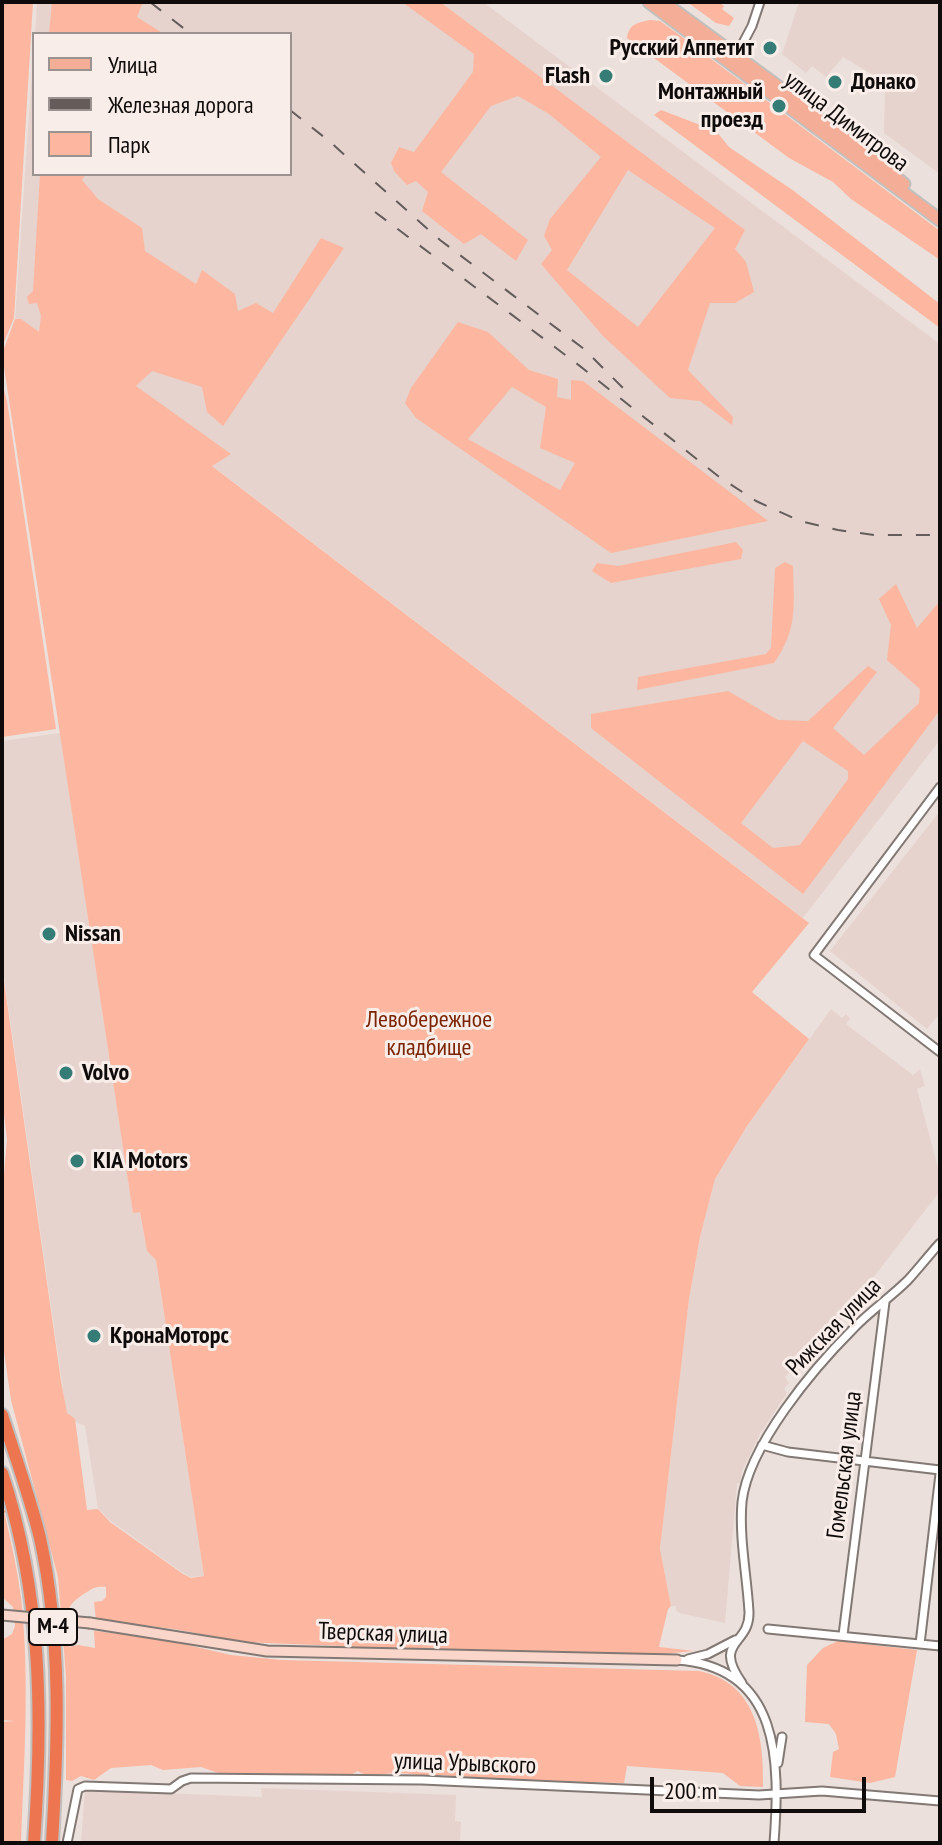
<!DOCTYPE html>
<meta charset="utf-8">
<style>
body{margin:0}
#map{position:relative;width:942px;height:1845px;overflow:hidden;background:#ece0dc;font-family:"PT Sans Narrow",sans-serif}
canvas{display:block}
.frame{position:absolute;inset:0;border:4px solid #0f0b0a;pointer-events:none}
.legend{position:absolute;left:32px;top:32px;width:260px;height:144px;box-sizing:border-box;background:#f9ede9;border:2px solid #9b9390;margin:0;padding:10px 14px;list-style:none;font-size:24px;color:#0f0b0a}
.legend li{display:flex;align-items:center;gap:16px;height:40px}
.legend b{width:40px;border:2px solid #9b9390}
.scale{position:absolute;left:650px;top:1777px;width:216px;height:36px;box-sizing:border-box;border:4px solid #0f0b0a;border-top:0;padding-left:10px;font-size:24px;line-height:28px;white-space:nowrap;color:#0f0b0a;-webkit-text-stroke:6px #f9ede9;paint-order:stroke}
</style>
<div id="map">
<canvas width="942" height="1845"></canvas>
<div class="frame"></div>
<ul class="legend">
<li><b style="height:10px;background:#f4ad96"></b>Улица</li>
<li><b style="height:10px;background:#635c5a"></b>Железная дорога</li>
<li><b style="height:22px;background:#fdb69f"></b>Парк</li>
</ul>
<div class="scale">200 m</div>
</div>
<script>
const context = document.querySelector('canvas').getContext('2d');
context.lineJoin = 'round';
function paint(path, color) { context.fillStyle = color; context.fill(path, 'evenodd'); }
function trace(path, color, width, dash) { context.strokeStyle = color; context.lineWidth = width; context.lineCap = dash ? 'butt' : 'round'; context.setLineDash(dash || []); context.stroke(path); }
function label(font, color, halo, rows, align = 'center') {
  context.font = font + ' "PT Sans Narrow",sans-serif'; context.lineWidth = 6; context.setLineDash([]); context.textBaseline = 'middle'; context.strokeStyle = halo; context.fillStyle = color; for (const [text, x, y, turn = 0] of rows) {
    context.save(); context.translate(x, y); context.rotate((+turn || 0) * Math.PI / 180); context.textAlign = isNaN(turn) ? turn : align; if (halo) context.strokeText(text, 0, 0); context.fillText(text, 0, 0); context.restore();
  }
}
paint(new Path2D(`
 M37 2H483L940 344V740L803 918 39 333 15 319 34 42V174H290V34H35Z
 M799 2H940V174L884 133 885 82 843 57 826 77 812 66 806 73 782 54Z
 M60 733 133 1212H140L147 1251 156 1260 204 1576 191 1577 183 1573 108 1519 98 1508 85 1426 67 1418 2 963V741Z
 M940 811V1013L927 1029 830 951Z
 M831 1009 842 1018 846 1014 850 1018 846 1024 913 1075 920 1069 925 1086 917 1089 940 1175V1191L810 1360 805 1357 785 1377 789 1383 784 1389 787 1393 760 1434 742 1471 740 1483H737L725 1623 679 1613 676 1610V1606H671L660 1549 689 1299 700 1237 715 1179 747 1126Z
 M261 1788 456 1795 455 1821 461 1822 460 1841 458 1843H81L85 1790 262 1797Z`), '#e7d3cd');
paint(new Path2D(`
 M2 2H33L14 318 2 347Z
 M52 2H143L137 17 164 34H49Z
 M402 2H440L745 230 735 249 746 262 754 292 735 303H710L688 370 733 417 732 425 700 401 670 398 603 336 541 264 552 250 544 236 550 219 601 157 549 114 518 96 491 106 441 172 528 240 516 261 481 234 464 244 422 211 428 192 416 181 407 185 394 171 391 163 399 147 414 152 473 72 474 54ZM628 170 715 228 638 327 567 270Z
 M687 2H719L724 6 722 9 734 18 729 26 716 23Z
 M650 20 660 21 678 34 940 231V260L851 199 833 182 789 158 627 38C629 24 637 23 650 20Z
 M661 110 716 131 729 147 794 191 940 304V328L654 115Z
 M40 174H86L82 180 98 199 142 228 145 251 196 284 202 270 235 294 238 311 256 303 273 313 321 238 344 248 223 426 207 412 202 387 152 371 136 386 231 454 212 466 809 923 752 992 809 1039 747 1126 715 1179 700 1237 689 1299 660 1549 671 1606 668 1609 659 1647 694 1651 650 1655 343 1650V1646L241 1642 174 1629 96 1620 94 1602 102 1601 106 1597V1587C97 1586 94 1587 87 1592 63 1606 64 1617 68 1643L69 1647 78 1645 95 1648 94 1631 157 1638 231 1655 281 1660 699 1671C757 1683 764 1738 763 1787L740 1786 723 1773 627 1766 624 1783 506 1780C485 1776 464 1778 442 1775L438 1778C424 1776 410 1773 397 1773 384 1773 369 1779 358 1771L352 1774 224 1775 201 1767 163 1770 151 1765 111 1768 94 1780 81 1776 72 1781 66 1780V1676L58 1577 11 1400 2 1338V1199L7 1139 2 1097V967L61 1381 67 1413 75 1419 87 1510 98 1509 110 1522 183 1574 191 1578 204 1576 156 1260 147 1251 140 1212 133 1213 2 354 15 319H21L39 332 41 316 37 303 29 304 27 297 33 291Z
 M458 322 488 332 529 370 558 379 557 397 571 400V380L583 381 768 521 611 553 416 418 405 403 411 388ZM512 387 546 407 540 448 575 463 560 490 468 439Z
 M2 383 7 401 56 729 2 737Z
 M736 542 743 550 741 559 611 583 592 571 597 563 618 566Z
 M785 562 793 566C794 606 798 629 774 663L637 690 638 677 766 654 771 648 775 568Z
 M896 584 917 628 940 601V710L803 894 591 728V714L728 691 778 720 808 721 868 666 877 672 833 728 864 755 919 703 920 689 887 660 891 625 879 599ZM803 741 848 771V779L800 845 773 848 741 823Z
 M2 1502C9 1534 17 1566 21 1598 30 1680 24 1761 21 1843H2V1722L15 1721 2 1720V1640L12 1634 15 1626 13 1607 2 1597Z
 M838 1641 917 1650 895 1777 870 1783 830 1777 833 1752 839 1749 836 1734 829 1724 805 1722 807 1665 823 1648Z`), '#fdb69f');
trace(new Path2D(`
 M2 1512 7 1511`), '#f89577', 2);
const street = new Path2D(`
 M735 58 752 26 760 2
 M940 787 814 955 940 1052
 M762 1445 788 1452 940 1470
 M768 1629 940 1646
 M843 1635 885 1302
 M920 1644 940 1474
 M688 1659 708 1654 735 1640
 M677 1660C781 1667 780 1762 774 1843
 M742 1683C712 1640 750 1646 749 1612 747 1576 739 1538 742 1502 748 1446 814 1368 853 1329 870 1311 891 1297 908 1280 919 1268 929 1255 940 1243
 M778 1763 782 1737
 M67 1843 78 1789 85 1786 171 1789 182 1781 191 1778 422 1780 759 1795 822 1791 940 1801`);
const secondary = new Path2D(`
 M90 1623 267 1651 677 1660`);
const primary = new Path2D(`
 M649 2 940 220
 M663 2 799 102 904 184`);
const highway = new Path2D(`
 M2 1415C15 1456 30 1497 40 1538 62 1638 58 1742 52 1843
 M2 1473C42 1593 43 1717 34 1843`);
trace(street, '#827874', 11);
trace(secondary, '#827874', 13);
trace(primary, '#c1c0bf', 15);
trace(highway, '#c1c0bf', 16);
trace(street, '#fff', 7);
trace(secondary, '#fad6ca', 9);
trace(primary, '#f4ad96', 11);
trace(highway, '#ed7650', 12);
trace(new Path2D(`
 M150 2 191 34
 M290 110 329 141 440 240 584 349 629 394
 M375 212 576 363 718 476 756 501 800 521 838 530 874 535H940`), '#635c5a', 2, [14, 14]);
const secondaryBridge = new Path2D(`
 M2 1615 90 1623`);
trace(secondaryBridge, '#827874', 13, []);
trace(secondaryBridge, '#fad6ca', 9);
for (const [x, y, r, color] of [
 [770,48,8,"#357c77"],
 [606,76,8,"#357c77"],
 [835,82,8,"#357c77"],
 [779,106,8,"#357c77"],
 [49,934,8,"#357c77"],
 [66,1073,8,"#357c77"],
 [77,1161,8,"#357c77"],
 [94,1336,8,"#357c77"]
]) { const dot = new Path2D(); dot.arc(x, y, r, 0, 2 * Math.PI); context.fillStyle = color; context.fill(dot); trace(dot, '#f9ede9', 3); }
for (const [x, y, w] of [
 [53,1627,48]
]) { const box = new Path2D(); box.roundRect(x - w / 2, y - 18, w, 36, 6); context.fillStyle = '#f9ede9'; context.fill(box); trace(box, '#0f0b0a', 2); }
label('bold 22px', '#0f0b0a', null, [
 ["М-4",53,1627]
]);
label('bold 24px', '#0f0b0a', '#f9ede9', [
 ["Русский Аппетит",754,48,"right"],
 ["Flash",590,76,"right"],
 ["Донако",851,82],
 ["Монтажный",763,92,"right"],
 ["проезд",763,120,"right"],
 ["Nissan",65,934],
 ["Volvo",82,1073],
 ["KIA Motors",93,1161],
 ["КронаМоторс",110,1336]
], 'left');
label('24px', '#0f0b0a', '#f9ede9', [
 ["улица Димитрова",846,122,37],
 ["Рижская улица",834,1327,-46],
 ["Гомельская улица",845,1465,-83],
 ["Тверская улица",383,1634,2],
 ["улица Урывского",465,1764,2]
]);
label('24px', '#7a2302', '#f9ede9', [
 ["Левобережное",429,1020],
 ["кладбище",429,1048]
]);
</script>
